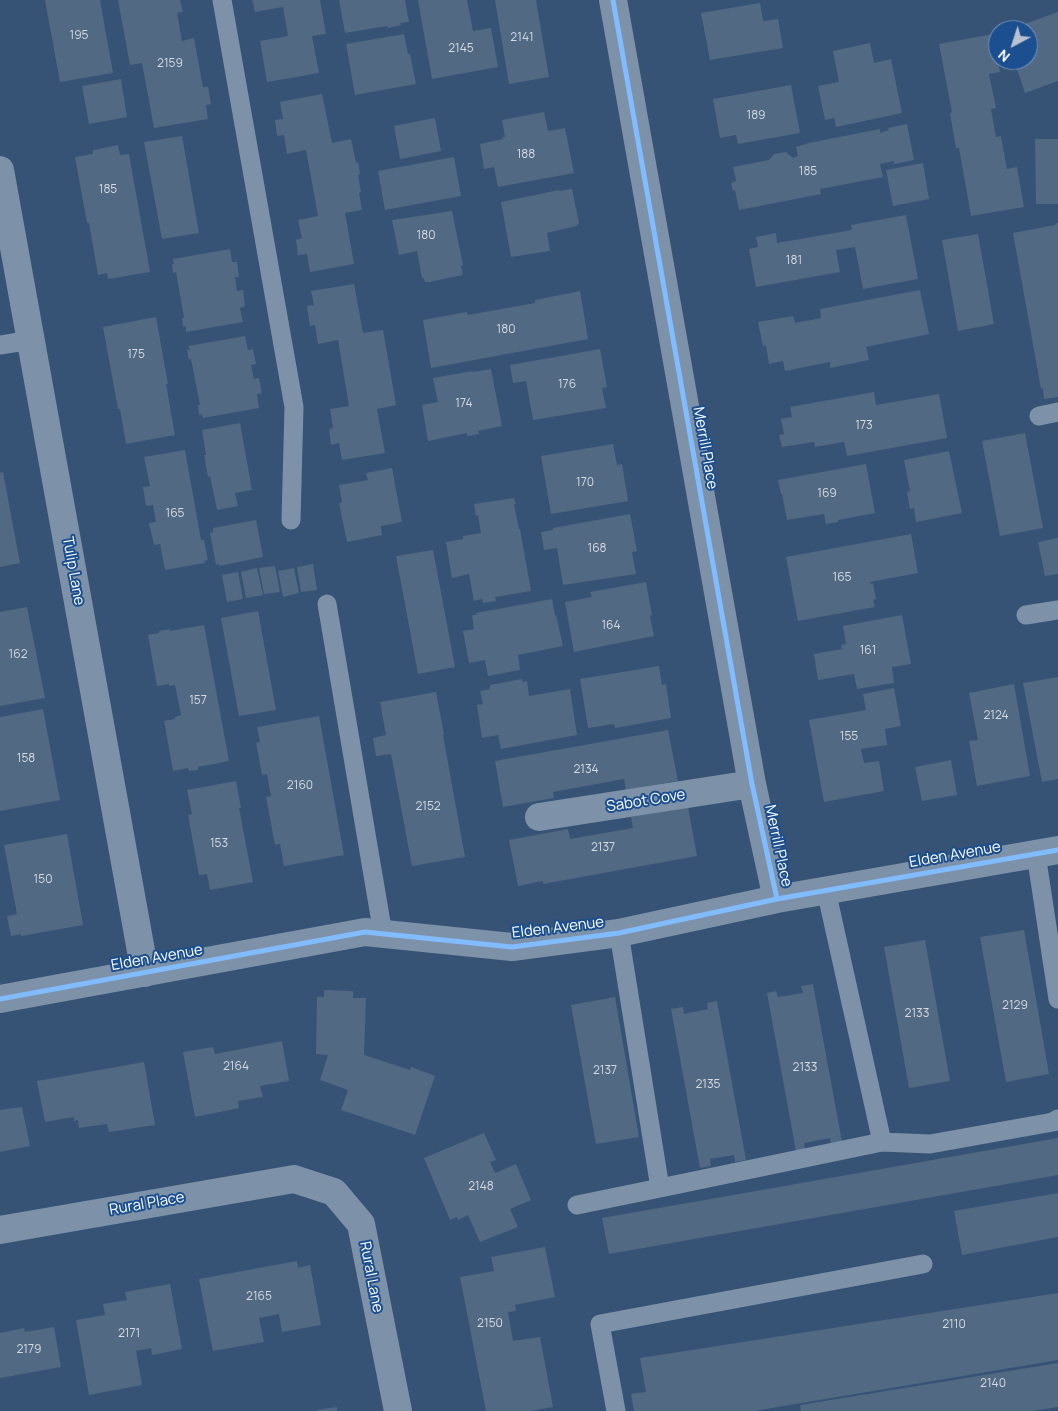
<!DOCTYPE html>
<style>
body{margin:0}
#map{position:relative;width:1058px;height:1411px;overflow:hidden;background:#365274;font-family:Manrope,sans-serif}
canvas{display:block}
.north{position:absolute;left:988px;top:20px;width:50px;height:50px;box-sizing:border-box;background:#1b4f8f;border:1px solid #7695bc;border-radius:50%;rotate:220deg;font-size:14px;font-weight:700;line-height:20px;text-align:center;color:#fff}
.north::after{content:'';display:block;margin:auto;width:18px;height:22px;background:#b9c2ce;clip-path:polygon(50% 0,100% 100%,50% 72%,0 100%)}
</style>
<div id="map">
<canvas width="1058" height="1411"></canvas>
<div class="north">N</div>
</div>
<script>
const context = document.querySelector('canvas').getContext('2d');
context.lineJoin = 'round';
function paint(path, color) { context.fillStyle = color; context.fill(path, 'evenodd'); }
function trace(path, color, width, dash) { context.strokeStyle = color; context.lineWidth = width; context.lineCap = dash ? 'butt' : 'round'; context.setLineDash(dash || []); context.stroke(path); }
function label(font, color, halo, rows, align = 'center') {
  context.font = font + ' Manrope,sans-serif'; context.lineWidth = 4; context.setLineDash([]); context.textBaseline = 'middle'; context.strokeStyle = halo; context.fillStyle = color; for (const [text, x, y, turn = 0] of rows) {
    context.save(); context.translate(x, y); context.rotate((+turn || 0) * Math.PI / 180); context.textAlign = isNaN(turn) ? turn : align; if (halo) context.strokeText(text, 0, 0); context.fillText(text, 0, 0); context.restore();
  }
}
paint(new Path2D(`
 M45 0H100L113 73 60 82Z
 M118 0H180L183 12 177 13 182 41 194 38 203 87H208L211 104 206 105 208 119 154 128 142 63 130 65Z
 M252 0H320L326 34 312 36 319 73 267 82 260 41 288 36 283 7 255 12Z
 M339 0H405L409 22 400 23 401 25 388 28 387 26 345 33Z
 M418 0H467L473 31 491 28 498 67 432 79Z
 M495 0H536L549 77 509 84Z
 M760 3 763 21 778 19 783 48 710 60 701 13Z
 M1058 12V81L1025 93 1014 60H1028V30H1008Z
 M404 34 408 54H410L416 84 355 95 346 44Z
 M993 34 1000 72 989 74 996 108 991 109 996 137 1001 136 1007 169 1017 167 1024 207 971 216 959 148H956L950 113 952 112 939 44Z
 M870 43 874 63 891 59 902 113 836 127 834 118 825 120 818 86 839 82 833 51Z
 M121 79 127 117 89 124 82 86Z
 M791 85 800 133 738 144 736 135 720 138 713 99Z
 M322 94 332 143 351 139 356 163 358 162 360 174 358 175 361 192 359 193 362 210 345 213 354 264 310 272 307 254 298 255 296 240 302 238 298 220 318 216 306 150 287 154 284 135 277 136 275 120 283 119 280 102Z
 M544 112 548 131 565 128 574 173 498 187 494 167 484 169 480 144 503 139 502 137H505L502 120Z
 M435 118 441 151 400 159 394 126Z
 M907 124 914 160 894 164V161L880 164 883 177 820 189 821 194 739 210 735 190 733 191 731 183 736 181 733 167 769 160 774 154 786 152 793 158 798 156 796 147 809 143 880 129V133L889 130 888 128Z
 M182 136 199 233 162 239 144 142Z
 M1035 139H1058V204H1036Z
 M118 145 120 155 129 154 150 272 108 279 107 273 98 275 89 223H87L75 157 93 154V150Z
 M454 157 461 196 385 210 378 171Z
 M923 163 929 199 893 206 886 170Z
 M572 189 579 223 576 226 547 233 550 251 511 257 501 202 559 190V191Z
 M452 211 463 265 461 266 463 275 429 282H425L424 279 422 278 417 251 399 255 392 220Z
 M906 215 918 279 863 289 855 247 836 250 840 272 756 287 749 249 758 247 756 237 776 233 777 243 852 230 851 225Z
 M1058 223V397L1044 399 1043 388 1041 389 1013 233 1055 225V224Z
 M978 234 994 324 958 331 942 240Z
 M230 249 232 262H237L239 277H235L237 291 243 290 245 306 240 308 243 322 186 332V326L183 327 182 318H184L176 272 173 273 172 264H174L173 259Z
 M354 284 363 333 383 330 396 405 377 409 385 453 342 460 339 443 331 445 329 429 333 428 330 409 349 406 338 340 318 344 315 325 310 326 307 306 314 305 311 291Z
 M920 290 929 334 866 347 869 360 830 368V362L785 371 783 361 769 364 766 345 763 346 758 322 793 316 795 323 821 318 820 309Z
 M580 291 588 339 431 368 423 320 467 312 468 315 535 303V300Z
 M156 317 168 384H166L175 435 126 444 120 409H118L103 327Z
 M245 336 248 350 253 349 256 364 251 365 254 379 259 378 262 393 257 394 259 408 203 418 202 414 199 415 198 405H200L191 359 189 360 187 350 190 349 188 346Z
 M600 349 607 387 602 388 606 408 533 420 526 381 513 383 510 365Z
 M491 369 502 426 478 431 479 434 467 436V433L428 441 422 405 438 402 433 378 473 371V372Z
 M874 392 876 405 939 394 947 438 847 456 844 442 815 447 814 442 782 447 779 435 784 434 781 419 792 417 790 407Z
 M240 423 252 490 235 493 238 506 217 510 210 476 208 477 204 455H206L202 430Z
 M1025 433 1043 528 1000 536 982 441Z
 M613 444 617 465 622 464 628 501 551 514 541 456Z
 M185 450 201 540H204L208 560 204 561 205 563 165 570 160 544 154 545 149 523 156 522 153 505 146 506 143 487 150 486 144 457Z
 M949 451 962 513 916 522 914 508 910 509 907 492 910 491 904 460Z
 M866 464 875 513 838 520V522L826 524 824 514 787 520 782 494H781L778 480Z
 M392 468 402 522 381 526 382 535 347 542 339 503 342 502 339 485 368 480 366 473Z
 M3 472 20 563 0 567V473Z
 M514 498 516 504H514L519 529H520L531 591 495 597 496 601 483 603 482 599 474 601 469 574 452 578 446 542 463 539V536L481 533 478 515 476 516 474 504Z
 M630 514 637 551 632 552 636 574 563 585 557 548 544 550 541 532 553 530V528Z
 M256 520 263 557 219 566V564L216 565 210 533 213 532V528Z
 M911 534 918 573 870 582 871 584 873 583 876 599 873 600 875 607 798 621 786 557Z
 M1058 538V574L1045 576 1038 542Z
 M433 550 455 667 418 674 396 556Z
 M313 564 317 590 301 592 297 567Z
 M275 566 280 592 264 594 259 568Z
 M257 568 263 595 246 598 241 572Z
 M294 568 299 593 283 597 278 571Z
 M238 572 243 599 227 602 222 575Z
 M646 582 652 615 650 616 654 636 574 652 565 602 592 597 590 592Z
 M552 599 555 616 556 615 563 646 518 655 520 670 488 676 485 660 469 663 463 631 474 629 472 615H476V613Z
 M27 607 45 698 0 706V612Z
 M258 611 276 710 239 716 221 618Z
 M902 615 911 664 892 667 894 683 857 689 854 674 818 680 814 654 842 649 841 645 846 644 843 626Z
 M204 625 229 761 198 767V770L189 771 188 768 173 771 164 721 175 719V717L181 715 175 685 169 686V684L157 686 148 635 159 633V631L170 629V631Z
 M659 666 662 685 666 684 671 718 615 728 614 724 588 728 580 679Z
 M1058 677V779L1042 782 1023 683Z
 M522 679 523 682 527 681 529 696 570 689 577 735 501 749 498 735 482 738 477 705 483 704 480 691 490 689V685Z
 M1014 684 1030 776 977 786 969 741 978 740 969 693Z
 M894 688 901 726 885 729 887 745 861 749 864 763 879 761 884 791 824 802 809 720 866 710 863 694Z
 M436 692 444 734 443 735 465 857 412 866 391 754 376 756 373 738 386 735 380 702Z
 M43 709 60 800 0 811V717Z
 M319 716 344 855 284 866 280 844 275 845 266 797 271 796 267 774 262 775 256 743 260 742 257 727Z
 M668 730 678 781 626 790 624 779 553 792 554 798 503 807 495 761Z
 M951 760 957 795 922 801 915 767Z
 M236 781 241 808H239L253 882 210 890 207 874 199 875 188 815 192 814 187 790Z
 M688 807 697 856 543 884V881L518 886 509 840 568 829 570 839 633 828 631 817Z
 M67 834 83 925 21 936V934L11 936 7 916 17 914 4 845Z
 M1024 930 1049 1074 1006 1082 980 937Z
 M925 940 950 1081 909 1088 884 947Z
 M813 984 842 1142 831 1145 830 1138 804 1143 805 1149 796 1151 767 993 776 991 778 997 803 993 801 986Z
 M324 990 353 991V998H366L364 1055 410 1070 411 1067 435 1076 415 1135 341 1110 348 1090 320 1080 328 1055 316 1054 317 997H324Z
 M615 997 639 1137 596 1144 571 1005Z
 M717 1001 746 1160 735 1162 734 1155 710 1159 711 1166 700 1168 671 1009 683 1007 684 1014 708 1009 707 1003Z
 M282 1041 289 1081 260 1086 263 1097 238 1101 239 1108 195 1117 183 1052 213 1047 215 1054Z
 M144 1062 155 1125 109 1132 107 1124 79 1128 78 1120 74 1121V1117L45 1122 37 1081Z
 M22 1107 30 1146 0 1152V1110Z
 M484 1133 496 1160 490 1162 495 1173 516 1164 531 1200 510 1209 518 1227 480 1242 468 1215 458 1220 457 1217 450 1220 424 1158Z
 M1058 1138V1175L609 1254 602 1218Z
 M1058 1193V1237L962 1255 954 1211Z
 M545 1247 555 1297 515 1305 516 1311 508 1312 513 1341 540 1337 553 1407 530 1411H486L460 1277 494 1271 491 1257Z
 M297 1261 298 1268 310 1265 321 1325 282 1332 279 1314 259 1318 264 1342 213 1351 199 1279Z
 M170 1284 182 1349 152 1355 151 1348 136 1351 142 1385 89 1395 76 1320 105 1315 103 1304 127 1300 125 1292Z
 M1058 1293V1360L754 1411H634L631 1394 646 1392 640 1358Z
 M54 1327 61 1367 0 1378V1333L24 1328 25 1332Z
 M1058 1363V1407L1032 1411H801L800 1405Z
 M337 1407V1411H318L317 1410Z`), '#526984');
trace(new Path2D(`
 M222 0 294 407 291 520
 M0 345 31 340
 M1039 416 1058 412
 M327 604 383 934
 M1026 615 1058 610
 M1036 854 1058 999
 M882 1142 930 1144 1053 1122 1058 1119
 M660 1188 882 1142 826 890
 M577 1205 660 1188 619 933
 M616 1411 600 1324 923 1264`), '#7d92a8', 19);
trace(new Path2D(`
 M613 0 752 784 777 899
 M0 170 145 973
 M539 817 752 784
 M0 999 365 932 512 947 619 933 777 899 1058 850
 M0 1230 294 1179 334 1192 361 1224 398 1411`), '#7d92a8', 28);
trace(new Path2D(`
 M613 0 752 784 777 899
 M0 999 365 932 512 947 619 933 777 899 1058 850`), '#80bcff', 5);
label('12px', '#d4dae0', null, [
 ["195",79,36],
 ["2141",522,38],
 ["2145",461,49],
 ["2159",170,64],
 ["189",756,116],
 ["188",526,155],
 ["185",808,172],
 ["185",108,190],
 ["180",426,236],
 ["181",794,261],
 ["180",506,330],
 ["175",136,355],
 ["176",567,385],
 ["174",464,404],
 ["173",864,426],
 ["170",585,483],
 ["169",827,494],
 ["165",175,514],
 ["168",597,549],
 ["165",842,578],
 ["164",611,626],
 ["161",868,651],
 ["162",18,655],
 ["157",198,701],
 ["2124",996,716],
 ["155",849,737],
 ["158",26,759],
 ["2134",586,770],
 ["2160",300,786],
 ["2152",428,807],
 ["153",219,844],
 ["2137",603,848],
 ["150",43,880],
 ["2129",1015,1006],
 ["2133",917,1014],
 ["2164",236,1067],
 ["2133",805,1068],
 ["2137",605,1071],
 ["2135",708,1085],
 ["2148",481,1187],
 ["2165",259,1297],
 ["2150",490,1324],
 ["2110",954,1325],
 ["2171",129,1334],
 ["2179",29,1350],
 ["2140",993,1384]
]);
label('15px', '#fff', '#1b4f8f', [
 ["Merrill Place",705,448,80],
 ["Tulip Lane",73,571,80],
 ["Sabot Cove",646,801,-9],
 ["Merrill Place",778,846,78],
 ["Elden Avenue",955,855,-10],
 ["Elden Avenue",558,928,-7],
 ["Elden Avenue",157,958,-10],
 ["Rural Place",147,1204,-10],
 ["Rural Lane",371,1277,79]
]);
</script>
